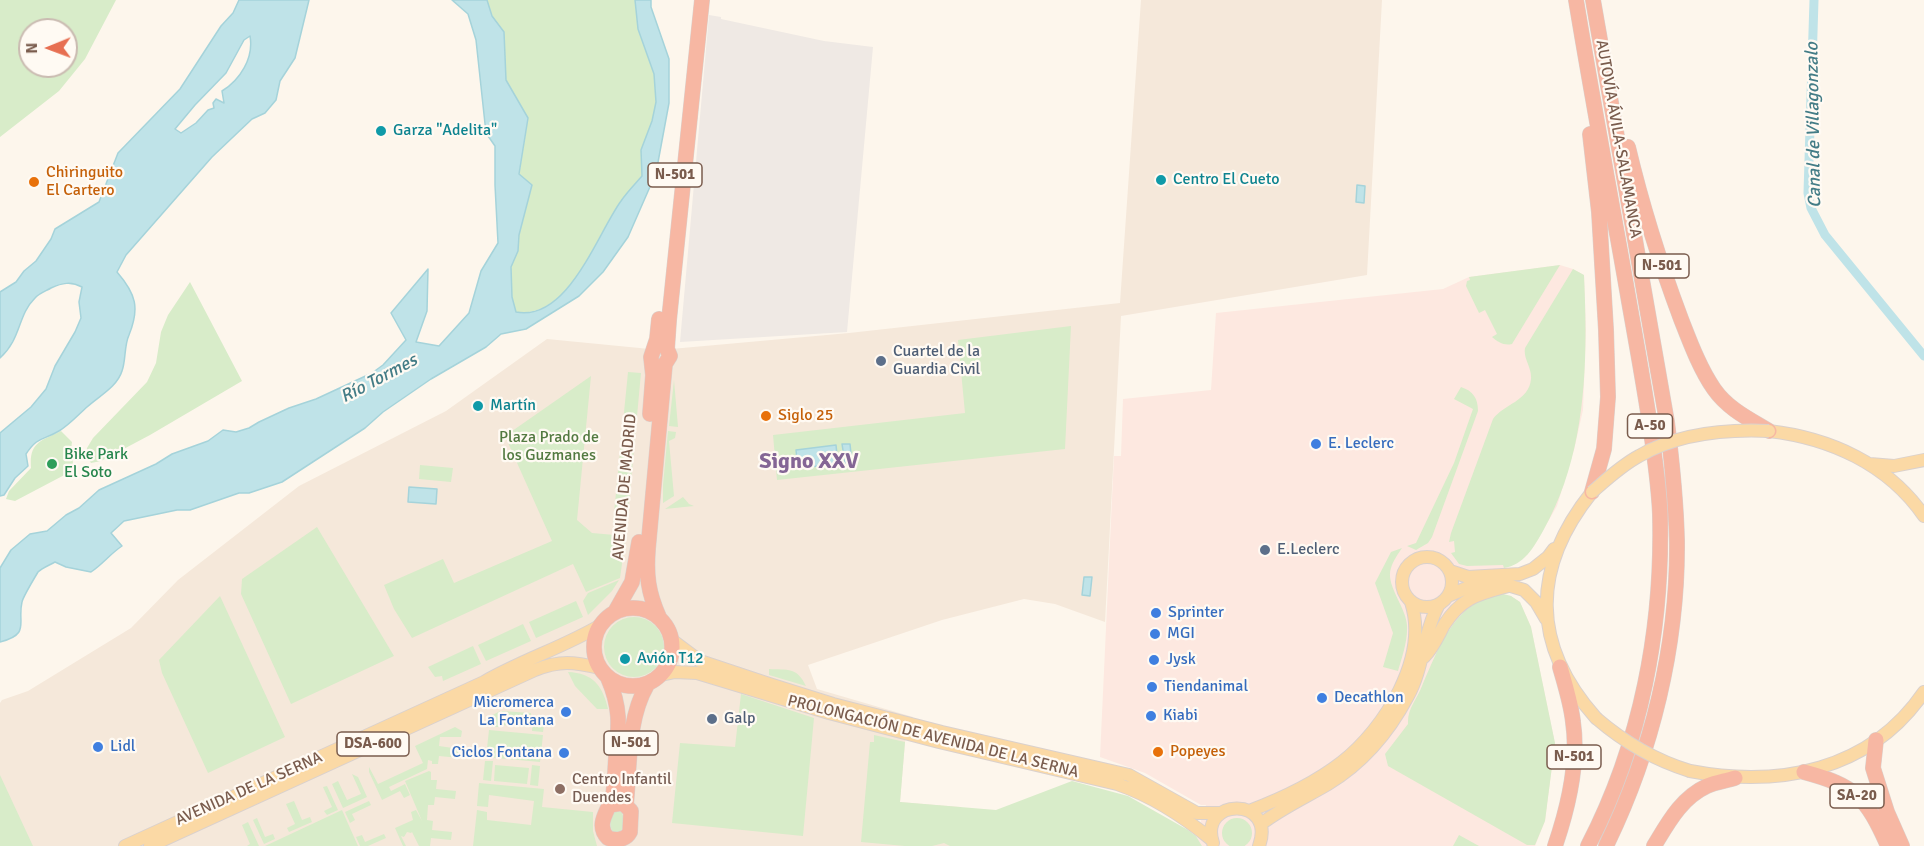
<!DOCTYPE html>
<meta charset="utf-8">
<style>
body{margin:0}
#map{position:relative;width:1924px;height:846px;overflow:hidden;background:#fdf6ec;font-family:Signika,sans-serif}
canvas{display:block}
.north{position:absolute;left:18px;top:18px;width:60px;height:60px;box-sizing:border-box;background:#fffaf3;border:2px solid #cabbb1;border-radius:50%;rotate:269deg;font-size:16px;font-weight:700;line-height:24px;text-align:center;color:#7a5c4d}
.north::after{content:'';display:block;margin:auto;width:21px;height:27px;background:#e76f51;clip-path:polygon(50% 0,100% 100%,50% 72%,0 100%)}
</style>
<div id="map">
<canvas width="1924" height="846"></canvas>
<div class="north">N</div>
</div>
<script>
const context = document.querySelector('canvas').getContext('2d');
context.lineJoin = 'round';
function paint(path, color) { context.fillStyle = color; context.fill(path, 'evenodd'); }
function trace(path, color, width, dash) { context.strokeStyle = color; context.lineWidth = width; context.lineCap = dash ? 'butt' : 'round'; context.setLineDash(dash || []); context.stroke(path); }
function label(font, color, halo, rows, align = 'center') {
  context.font = font + ' Signika,sans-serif'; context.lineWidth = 4.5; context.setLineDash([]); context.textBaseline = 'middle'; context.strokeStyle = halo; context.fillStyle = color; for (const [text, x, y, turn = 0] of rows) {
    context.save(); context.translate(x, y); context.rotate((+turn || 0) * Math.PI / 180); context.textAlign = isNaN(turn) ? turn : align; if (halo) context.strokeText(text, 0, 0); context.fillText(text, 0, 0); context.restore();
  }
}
paint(new Path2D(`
 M1141 0H1382L1367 275 1121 316 1105 622 1055 604 1024 599 942 620 808 665 817 689 913 717 905 742 900 802 961 807 956 846H0V703L2 700 28 691 131 628 178 580 299 486 446 411 547 339 660 350 849 333 1120 303Z`), '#f5e8da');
paint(new Path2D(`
 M1560 265 1573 269 1584 275 1586 330 1583 410 1574 450 1557 506 1534 546 1524 558 1504 568 1503 594 1511 596 1520 602 1531 627 1555 743 1545 821 1535 846H1202L1196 836 1206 805H1201L1145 773 1100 757 1114 456H1121L1123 399 1211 390 1216 313 1443 289 1469 277Z`), '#fde8e0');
paint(new Path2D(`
 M709 15 721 17V19L824 41 873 47 847 332 680 342Z`), '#efe9e4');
paint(new Path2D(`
 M0 0H116L85 59 59 91 0 137ZM30 30H66V66H30Z
 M487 0H635L638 29 654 74 656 102 652 121 641 150 642 176C635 184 627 192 621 201 595 236 571 319 516 312L512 297 511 267 518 251 519 235 524 213 519 175 528 118 506 80 504 32 492 16Z
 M1560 265 1512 344C1504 346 1498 342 1492 337L1497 334 1485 310 1479 313 1466 286 1467 281 1470 280 1469 277Z
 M1573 269 1584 275C1588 362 1587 453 1543 531 1534 547 1524 565 1504 568L1503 565 1467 566 1459 564 1451 553 1455 552 1454 541 1449 542 1451 533 1493 419C1504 404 1529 401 1531 379 1532 367 1523 359 1525 348Z
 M190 282 242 381 150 435 101 461 91 463 86 456 87 448 93 438 147 382 156 363 161 332 168 315Z
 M1071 326 1065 449 777 480 773 435 965 413 958 340Z
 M628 372 641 373 627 524 613 523Z
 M591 376 577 520 592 533 626 536 620 578 586 592 573 564 412 638 394 609 384 585 443 559 454 583 552 541 505 436Z
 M674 380 678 427 669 426Z
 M1461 387C1473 391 1478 398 1478 411L1432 537 1428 543 1416 550 1407 546 1416 543 1454 463 1473 409 1454 399Z
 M61 431 72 442C70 452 75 463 72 471L15 501 6 499 9 491 31 468C29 442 41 441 61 431Z
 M668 431 676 432 675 438 669 441 674 496 663 503V485Z
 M420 465 453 468 451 482 419 479Z
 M683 497 689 504 694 506 665 509Z
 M317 527 394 656 291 704 241 594 242 579Z
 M1402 548C1398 554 1393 561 1391 568 1385 585 1406 607 1407 625 1408 641 1402 657 1398 671L1383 667 1393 633 1375 583 1391 552Z
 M619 580 612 591 588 615 583 601 588 593Z
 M1503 594 1511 596 1520 602 1531 627 1555 743 1545 821 1535 845H1527L1388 766 1385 754 1408 724C1407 709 1417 699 1422 686 1439 648 1455 599 1503 594Z
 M220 596 285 737 208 773 162 673 159 660Z
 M576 601 583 617 536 638 529 622Z
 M604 647a30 30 0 1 1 60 0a30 30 0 1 1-60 0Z
 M523 624 531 641 486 661 478 645Z
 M473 646 481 664 443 681 442 676 435 677 428 667Z
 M769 669C788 670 797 667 806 686L769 675Z
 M568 672C593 673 603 686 608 709H597L575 686Z
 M741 694 814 718 803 836 672 823 680 743 735 747Z
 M500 711 499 727H487L489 717Z
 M502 711 531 713 530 727 501 725Z
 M533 714 544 725 543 732 532 731Z
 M455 727 462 731 461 737H440L439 746 460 749V758L439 756 438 764H432V761L428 760 427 769 389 787 391 791 405 784 410 795 404 798 400 791 382 800 369 772V767L378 784 423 763 415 746Z
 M489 730 543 735 540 762 486 757Z
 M874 735 905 742 900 802 996 810 1072 781 1128 796 1188 830 1196 836 1202 846H950L944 843 932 846H905L861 842 870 742H874Z
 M485 761H493L491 781 483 780Z
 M495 765 529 768 527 784 494 781Z
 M532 765 540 766 538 786 530 785Z
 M429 771 431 772V780H437L436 789 456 791 455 799 435 797 434 805H428L427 820 433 821 432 830 452 832 451 840 431 838 430 846H419L412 832 411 833 407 832 404 837 401 836 406 846H403L395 828 413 820 411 812 416 810 422 821 405 781Z
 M352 774 358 777 367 797 343 808 332 784 338 781 347 800 361 794Z
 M0 775 33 846H0Z
 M479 783 544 789 542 807 593 812V831L597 846H473L477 810 487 812V820L531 825 534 801 489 795 488 807 477 806Z
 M327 786 338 810 327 815 324 811 332 807 323 787Z
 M294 801 302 820 310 817 312 822 289 832 287 828 295 824 286 804Z
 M369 801 371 805 352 814 355 820 350 823 345 812Z
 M342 810 358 846H265Z
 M615 811 621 812C625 817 625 827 620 832L614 833C608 827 610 817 615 811Z
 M257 818 265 837 273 834 275 839 264 844 253 820Z
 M1222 833a15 15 0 1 1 30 0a15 15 0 1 1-30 0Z
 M248 822 259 846H247L250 844 242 825Z
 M384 834 386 838 368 846H360L356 837 362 835 365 842Z
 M1459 835 1479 846H1453Z`), '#d8ecc9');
const water = new Path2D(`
 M239 0H309L295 58 280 81 276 100 265 113 252 119 212 157 126 255 117 272C136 294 140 308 129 335 124 346 126 360 122 371 117 387 99 396 87 407 78 415 69 425 59 431 42 441 38 436 26 454L28 466 15 478 4 495 0 496V433L31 407 46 389 55 366 75 332 81 318 79 302 82 287C71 281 62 283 51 288 46 291 39 293 35 298 17 316 22 338 0 358V292L16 282 24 271 36 261 51 239 55 229 99 202 118 153 180 89 221 26 233 13ZM250 36C254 58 240 80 222 91L224 103 216 99 213 103 214 108 208 110 196 123 181 133 175 129 195 105 226 73 244 40Z
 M452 0H487L492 16 504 32 506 80 528 118 519 174 532 185 519 235 518 251 511 267 512 297 516 312C568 322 597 234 621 201 627 192 635 184 642 176L641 150 652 121 656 102 654 74 638 29 635 0H651V7L669 59V103L656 173 628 237 603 272 579 296 526 329 501 334 486 347 431 379 383 412 365 428 282 482 249 493H239L190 510H177L124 521 111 533 122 546C110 554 103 564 91 572L66 567 55 562C50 565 42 568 38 572 35 577 23 597 22 602 17 623 31 634 0 642V568L11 550 30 534 47 531 66 515 79 508 99 490 156 464 172 454 208 441 223 430 236 432 249 428 259 422 289 408 316 399 372 373 383 365 406 340 391 313 428 269 427 311 416 342 439 346 469 313 481 271 498 243 495 185V146L486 133 476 40 468 14Z
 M1357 185 1365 186 1364 203 1356 202Z
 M842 444H850L852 463H845Z
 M836 445 838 464 798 468 796 450Z
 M409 487 437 489 436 504 408 502Z
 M1084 577H1092L1090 596 1082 595Z`);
paint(water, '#bfe3e8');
trace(water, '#a5d3da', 1.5);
trace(new Path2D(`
 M1814 0 1808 193 1811 208 1825 235 1924 356`), '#bfe3e8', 9);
const primary = new Path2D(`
 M1769 431C1830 438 1888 464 1924 516
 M1870 464 1894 466 1924 460
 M1592 492C1531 568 1531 645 1596 718
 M1402 582a25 25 0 1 1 50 0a25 25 0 1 1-50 0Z
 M1450 571 1468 577 1520 574 1533 569 1548 557 1554 549
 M1448 596 1473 585 1501 583 1524 590 1536 602 1546 619
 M672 640 700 661 769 684 833 704 942 732 1129 775 1197 813H1220
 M1424 657C1433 648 1438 636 1444 625 1462 597 1479 594 1508 586
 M661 675 675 672 697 673 829 713 939 742 1117 784C1152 796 1183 816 1212 840
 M1690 771C1779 788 1870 771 1924 692
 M1249 811C1281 799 1315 783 1342 762 1385 728 1429 658 1411 602
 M1261 824C1282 808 1306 797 1328 784 1363 763 1389 732 1408 696 1424 667 1423 633 1439 604
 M1213 843C1198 797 1277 796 1259 846
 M125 846 484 682C522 660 564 647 601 625
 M150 846 535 670C560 660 574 662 600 668`);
const highway = new Path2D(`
 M1576 0C1592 97 1610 193 1627 290 1636 342 1646 394 1653 446 1656 468 1659 491 1660 514 1663 628 1641 744 1588 846
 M1593 0 1667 422C1672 462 1676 501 1677 541 1678 645 1652 752 1606 846
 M1590 134 1599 212 1606 330 1608 397 1604 449 1592 492
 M1628 147C1642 206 1660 263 1681 319 1690 342 1700 369 1714 389 1728 409 1749 419 1769 431
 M650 414 653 375 651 357 657 339 659 319
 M594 647a39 39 0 1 1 78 0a39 39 0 1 1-78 0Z
 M615 612 632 582 639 542
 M659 617C648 592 646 575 648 549L665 364 670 356 667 349 669 320 702 0
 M608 678C621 708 619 726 616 757 615 769 615 783 613 795 610 809 594 824 608 838 616 841 626 840 630 832L631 811 623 803 610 805
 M1876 740 1873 768 1887 812 1902 846
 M1804 772C1856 786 1866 797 1888 846
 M626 805C630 765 627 720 647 685
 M1555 846C1568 808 1579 762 1573 722 1571 703 1565 685 1560 667
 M1654 846C1668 823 1681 798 1707 786 1716 782 1726 781 1735 778`);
trace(primary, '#dad1cd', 14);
trace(highway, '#dad1cd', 16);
trace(primary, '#fbd9a5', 12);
trace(highway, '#f7b7a3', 15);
const primaryBridge = new Path2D(`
 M1592 492C1607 479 1622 465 1639 456 1679 433 1725 429 1769 431
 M1596 718C1625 743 1654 760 1690 771`);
trace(primaryBridge, '#dad1cd', 14, []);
trace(primaryBridge, '#fbd9a5', 12);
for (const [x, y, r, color] of [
 [381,131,6,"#0f9aa8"],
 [1161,180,6,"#0f9aa8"],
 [34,182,6,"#e8710a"],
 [881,361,6,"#5c6f8a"],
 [478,406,6,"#0f9aa8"],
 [766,416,6,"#e8710a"],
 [1316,444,6,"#3f7fe0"],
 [52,464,6,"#2e9e5b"],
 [1265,550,6,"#5c6f8a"],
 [1156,613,6,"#3f7fe0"],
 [1155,634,6,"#3f7fe0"],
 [625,659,6,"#0f9aa8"],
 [1154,660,6,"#3f7fe0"],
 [1152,687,6,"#3f7fe0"],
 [1322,698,6,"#3f7fe0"],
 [566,712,6,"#3f7fe0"],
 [1151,716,6,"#3f7fe0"],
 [712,719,6,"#5c6f8a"],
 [98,747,6,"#3f7fe0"],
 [1158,752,6,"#e8710a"],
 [564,753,6,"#3f7fe0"],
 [560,789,6,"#8d6e63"]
]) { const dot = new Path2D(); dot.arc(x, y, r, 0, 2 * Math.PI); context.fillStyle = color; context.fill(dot); trace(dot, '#fffaf3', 2); }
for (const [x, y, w] of [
 [675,175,54],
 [1662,266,54],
 [1650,426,45],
 [631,743,54],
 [373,744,72],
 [1574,757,54],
 [1857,796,54]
]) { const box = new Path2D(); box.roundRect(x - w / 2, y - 12, w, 24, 4.5); context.fillStyle = '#fffaf3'; context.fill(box); trace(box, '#7a5c4d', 1.5); }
label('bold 15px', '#7a5c4d', null, [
 ["N-501",675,175],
 ["N-501",1662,266],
 ["A-50",1650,426],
 ["N-501",631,743],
 ["DSA-600",373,744],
 ["N-501",1574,757],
 ["SA-20",1857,796]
]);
label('16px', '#0d838f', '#fffaf3', [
 ["Garza \"Adelita\"",393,131],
 ["Centro El Cueto",1173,180],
 ["Martín",490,406],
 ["Avión T12",637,659]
], 'left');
label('16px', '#7a5c4d', '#fffaf3', [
 ["AUTOVÍA ÁVILA-SALAMANCA",1618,139,80],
 ["AVENIDA DE MADRID",625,487,-85],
 ["PROLONGACIÓN DE AVENIDA DE LA SERNA",933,737,14],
 ["AVENIDA DE LA SERNA",249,789,-24]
]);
label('16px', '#c56008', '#fffaf3', [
 ["Chiringuito",46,173],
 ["El Cartero",46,191],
 ["Siglo 25",778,416],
 ["Popeyes",1170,752]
], 'left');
label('16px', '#4e5e75', '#fffaf3', [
 ["Cuartel de la",893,352],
 ["Guardia Civil",893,370],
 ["E.Leclerc",1277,550],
 ["Galp",724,719]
], 'left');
label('16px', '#537a41', '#fffaf3', [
 ["Plaza Prado de",549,438],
 ["los Guzmanes",549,456]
]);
label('16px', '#366cbe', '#fffaf3', [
 ["E. Leclerc",1328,444],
 ["Sprinter",1168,613],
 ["MGI",1167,634],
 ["Jysk",1166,660],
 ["Tiendanimal",1164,687],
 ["Decathlon",1334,698],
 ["Micromerca",554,703,"right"],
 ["La Fontana",554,721,"right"],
 ["Kiabi",1163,716],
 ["Lidl",110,747],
 ["Ciclos Fontana",552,753,"right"]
], 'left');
label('16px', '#27864d', '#fffaf3', [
 ["Bike Park",64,455],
 ["El Soto",64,473]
], 'left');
label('16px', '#785e54', '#fffaf3', [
 ["Centro Infantil",572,780],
 ["Duendes",572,798]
], 'left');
label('italic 18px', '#437c86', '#fffaf3', [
 ["Canal de Villagonzalo",1814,125,-91],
 ["Río Tormes",379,379,-28]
]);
label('bold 22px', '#846695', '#fffaf3', [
 ["Signo XXV",809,462]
]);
</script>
